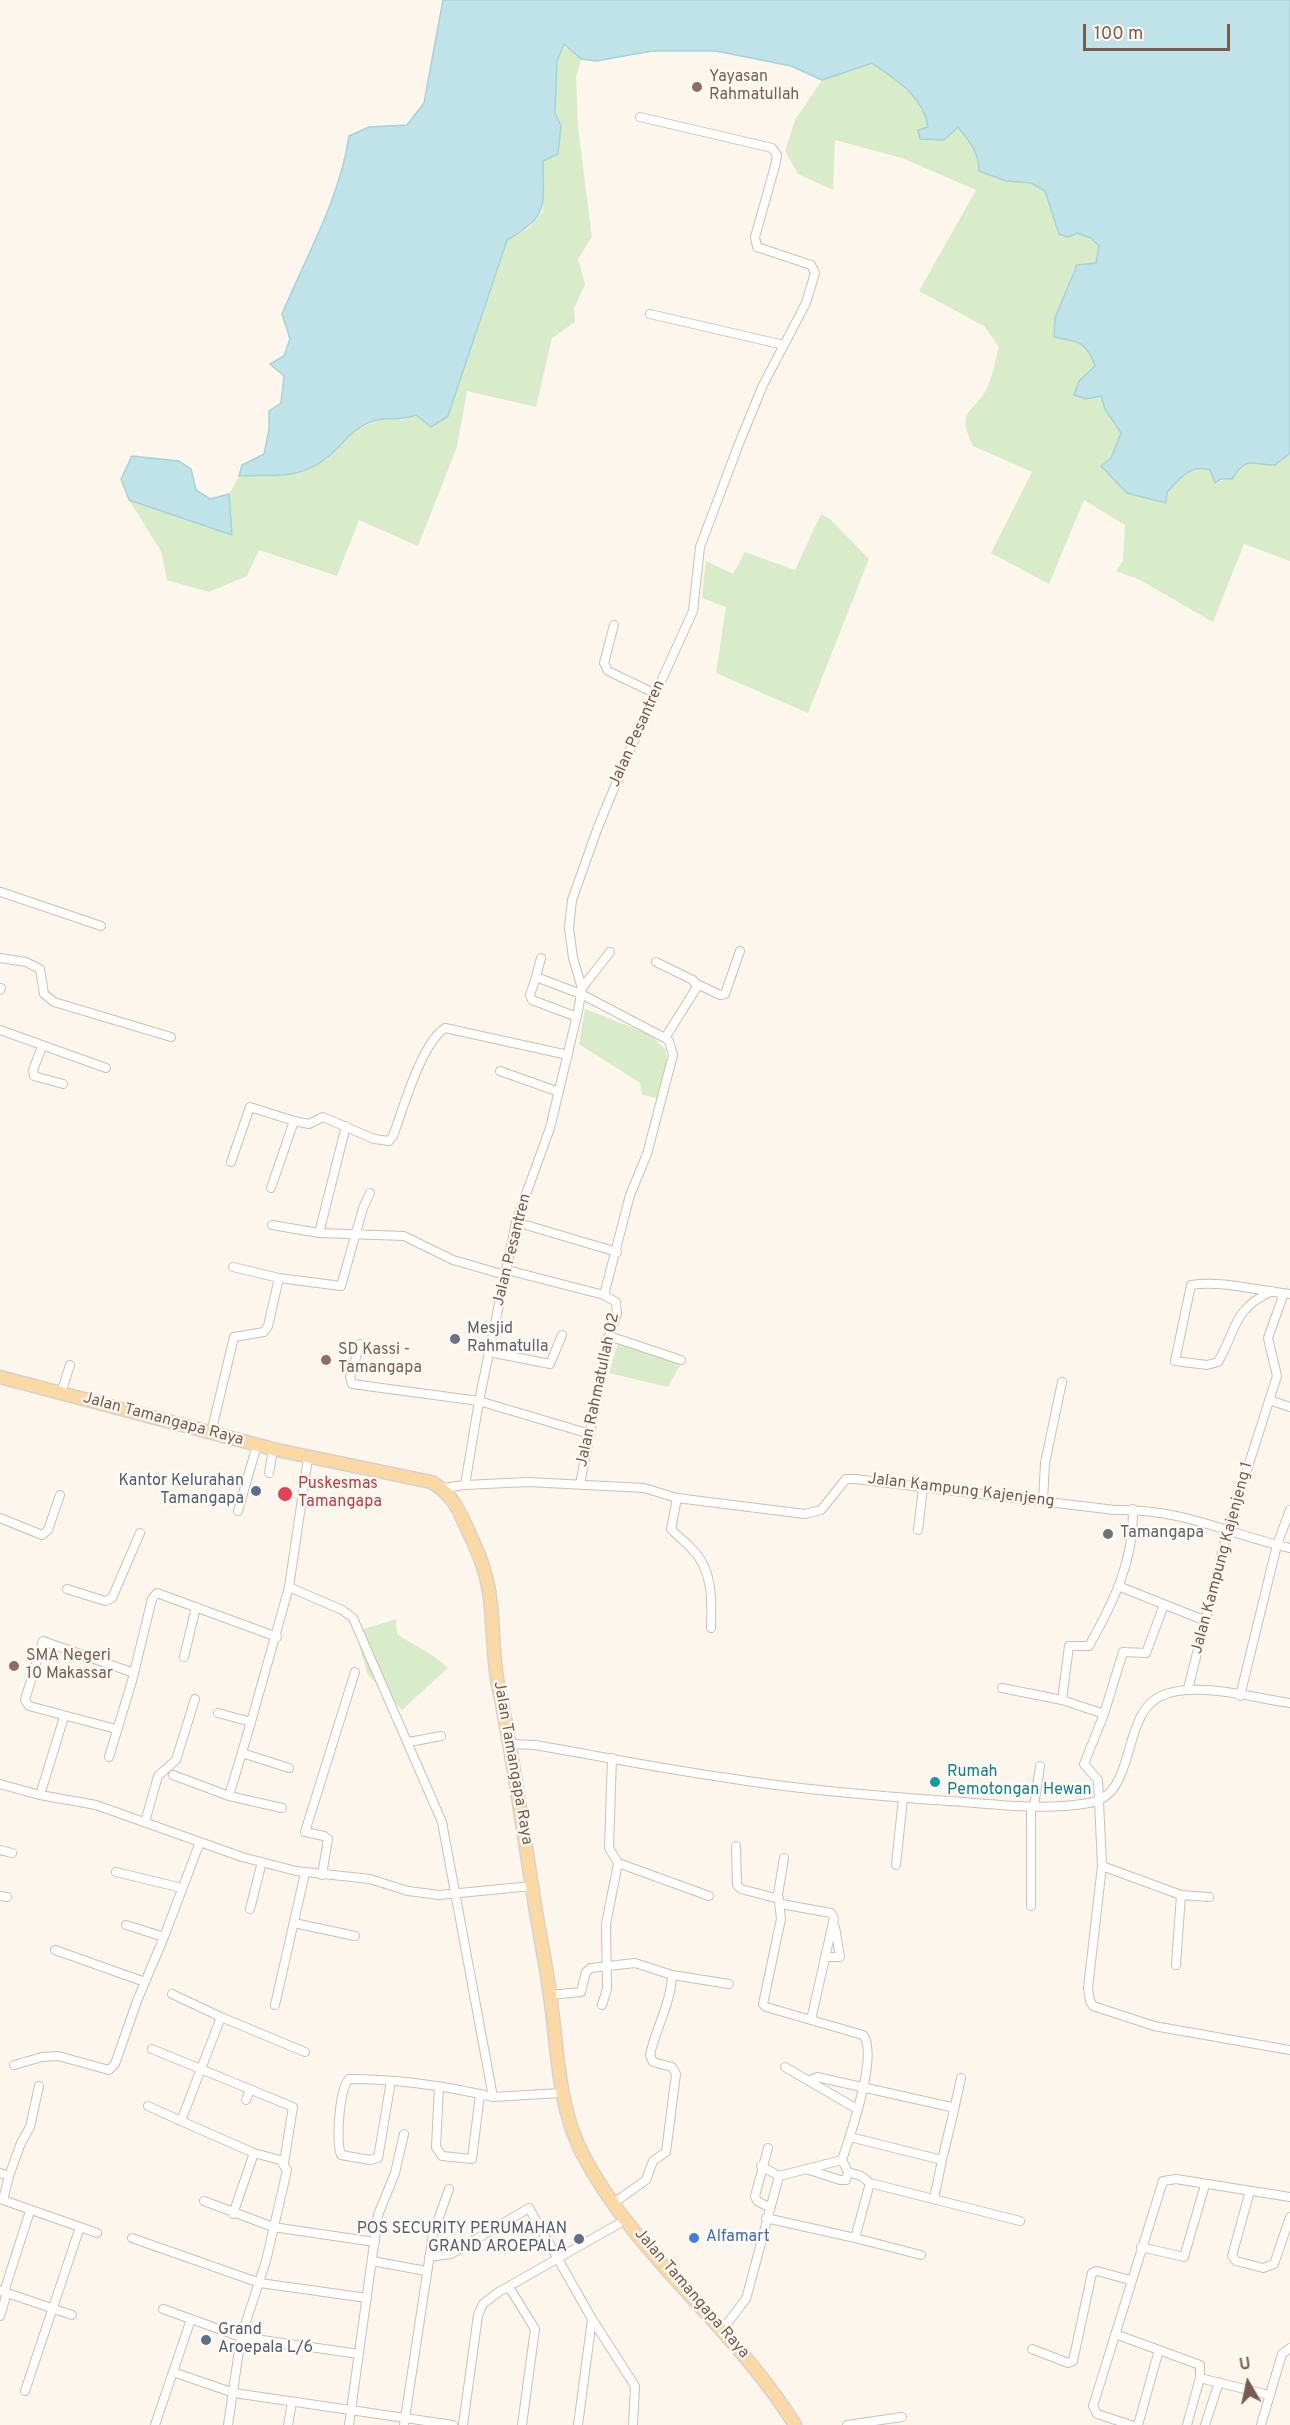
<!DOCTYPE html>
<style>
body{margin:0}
#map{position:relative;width:1290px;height:2425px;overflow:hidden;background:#fdf6ec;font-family:Overpass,sans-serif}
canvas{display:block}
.north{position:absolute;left:1218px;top:2353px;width:60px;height:60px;-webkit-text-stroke:4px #fffaf3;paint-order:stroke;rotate:351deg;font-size:16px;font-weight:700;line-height:24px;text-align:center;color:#7a5c4d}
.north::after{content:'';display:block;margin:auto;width:21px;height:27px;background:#7a5c4d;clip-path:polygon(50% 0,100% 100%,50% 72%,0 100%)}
.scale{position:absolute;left:1083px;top:24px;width:147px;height:27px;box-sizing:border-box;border:3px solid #7a5c4d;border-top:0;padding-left:8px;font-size:18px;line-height:21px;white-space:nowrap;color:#7a5c4d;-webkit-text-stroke:4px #fffaf3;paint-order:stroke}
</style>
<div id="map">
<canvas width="1290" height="2425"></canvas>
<div class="north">U</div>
<div class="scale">100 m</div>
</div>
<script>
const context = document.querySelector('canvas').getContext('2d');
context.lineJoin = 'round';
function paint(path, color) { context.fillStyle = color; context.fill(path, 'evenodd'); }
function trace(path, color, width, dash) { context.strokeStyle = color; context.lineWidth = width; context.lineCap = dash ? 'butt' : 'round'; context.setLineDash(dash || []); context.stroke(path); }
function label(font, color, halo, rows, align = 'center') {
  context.font = font + ' Overpass,sans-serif'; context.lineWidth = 4.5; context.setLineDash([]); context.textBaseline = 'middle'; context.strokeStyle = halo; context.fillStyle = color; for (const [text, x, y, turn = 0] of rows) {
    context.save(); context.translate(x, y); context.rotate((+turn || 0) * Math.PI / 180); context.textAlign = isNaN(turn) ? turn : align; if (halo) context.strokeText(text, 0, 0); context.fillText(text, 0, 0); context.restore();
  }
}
paint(new Path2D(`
 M563 44 581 59 576 77 578 128 592 237 578 259 585 284 574 309 575 322 552 338 536 407 467 391 457 447 418 546 359 520 337 576 259 550 247 576 209 592 167 580 161 551 129 500 232 535 229 494 239 476H283L331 455 348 434 387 416 402 420 416 415 448 416 507 239 528 229 543 211V161L561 127C550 103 554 69 563 44Z
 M872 63C897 80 922 96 928 127L958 126 979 159 1006 181 1031 183 1046 191 1059 234 1068 237 1077 233 1091 238 1099 247 1096 263 1077 265 1055 318 1054 336C1078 343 1086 341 1095 366L1079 381 1086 399 1101 396 1105 409 1121 433 1111 458 1102 467 1127 493 1166 502 1167 492C1181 478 1188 464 1210 470L1215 482 1232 479C1241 465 1248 459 1264 465L1290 453V561L1244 544 1213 622 1140 580 1116 571 1123 561 1125 525 1084 500 1049 584 991 553 1032 472 973 446C955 407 974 415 987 388 993 376 995 360 999 347L984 326 919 291 976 190 902 158 835 140 833 190 798 174 785 151 795 120 822 80Z
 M821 514 830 519 869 559 808 713 716 673 726 607 702 598 706 561 733 574 745 552 795 570Z
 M585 1009 651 1035 666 1050 667 1065 657 1098 642 1095 640 1083 579 1044Z
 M619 1340 682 1362 668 1387 609 1373Z
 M396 1619 397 1634C414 1646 433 1653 448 1668L402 1710 368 1675 355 1632Z`), '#d8ecc9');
const water = new Path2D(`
 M443 0H1290V453L1275 465C1251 465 1247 455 1232 479H1221L1215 483 1210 470C1189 464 1181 478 1167 492L1166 503 1127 493 1101 466 1111 458 1121 433 1105 409 1101 396 1086 399 1074 395 1079 381 1095 366C1087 342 1078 341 1054 337L1055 318 1077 265 1096 263 1099 246 1091 238 1077 233 1068 237 1059 234 1045 191 1031 183 1006 181 979 171C979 152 969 141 958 127L944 140 920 139 918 130 928 127C923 96 897 80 872 63L822 80 791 66 716 51H652L596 61 581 59 564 44 557 61 555 113 561 126 558 154 543 161C543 206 550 216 507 240L448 416 431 427 416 415C396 423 388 414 368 423 348 432 345 443 330 455 300 481 275 474 239 476L242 465 264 454 269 430V411L281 403 284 376 270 364 284 356 290 339 282 314C306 257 340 198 349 136L369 127 407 125 424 103Z
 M132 456 179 461 191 469 196 490 210 499 229 494 232 535 129 500 121 479Z`);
paint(water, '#bfe3e8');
trace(water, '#a5d3da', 1.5);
const street = new Path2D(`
 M650 314 784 345
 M614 625 604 663 608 671 656 694
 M1 892 101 926
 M0 958 26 962 40 969 44 994 54 1002 171 1037
 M541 958 536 977 581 994 665 1038 669 1041 673 1055 647 1154 630 1195 604 1295
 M656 962 693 980 697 987 665 1038
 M536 977 530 995 532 1000 577 1017
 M697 984 720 995 725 994 740 951
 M582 988 610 952
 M0 990 1 988
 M0 1030 106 1068
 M42 1047 33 1070 34 1076 63 1084
 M500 1071 559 1092
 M346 1126 319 1233 404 1236 453 1260 505 1275
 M231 1162 250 1107 294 1121
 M271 1188 294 1121 309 1124 323 1117 374 1139 389 1141 393 1136C403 1109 421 1044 445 1028L568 1055
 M516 1222 617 1252
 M272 1225 319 1233
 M233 1267 279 1278
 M507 1270 604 1295 616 1302 617 1314 609 1336 580 1484
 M1272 1291C1232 1310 1238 1327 1218 1362L1207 1365 1175 1361 1191 1285C1222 1280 1259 1291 1290 1294
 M609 1336 681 1360
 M360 1344 350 1377 352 1384 479 1401 590 1434
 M489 1352 550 1364 562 1335
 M61 1393 70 1365
 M1269 1400 1290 1407
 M211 1433 234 1337 264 1332 268 1326 279 1278 341 1286 363 1208 370 1193
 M269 1473 273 1449
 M465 1485 528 1482 644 1488 677 1498 805 1514 821 1510 846 1479H855L1115 1510C1181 1508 1228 1534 1290 1548
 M443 1488 465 1485 479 1401 516 1222 550 1128 578 1011 582 988 573 958 569 928 572 900 598 827 629 752 693 611 700 547 738 446 763 385 806 303 815 273 811 265 757 247 755 237 775 166 777 155 772 148 640 117
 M677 1498 671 1529C677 1536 685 1541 691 1548 713 1569 712 1599 711 1628
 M1043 1501 1045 1463 1062 1382
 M238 1511 257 1445
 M0 1518 42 1535 48 1530 60 1495
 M918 1530 923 1488
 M1118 1586 1206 1621
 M289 1587 342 1610 353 1618 442 1822 493 2097 561 2093
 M67 1589 105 1601 112 1598 140 1533
 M184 1657 196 1607
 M1002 1688 1062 1700 1104 1714 1084 1764 1098 1780 1102 1866 1088 1988 1090 2001 1093 2006 1154 2026 1290 2050
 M1188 1689 1228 1529 1277 1376 1268 1338 1284 1293
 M1240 1696 1277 1545 1290 1510
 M1062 1700 1069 1646H1089C1114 1601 1134 1561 1133 1509
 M218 1713 251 1722 289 1587 308 1458
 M1104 1714 1123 1652 1146 1653 1164 1605
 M116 1729 29 1706 25 1700 43 1641 134 1673
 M409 1742 441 1736
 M511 1744 535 1745C599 1756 663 1769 728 1778 801 1790 875 1796 949 1801 995 1804 1043 1811 1089 1803 1141 1795 1117 1706 1169 1693 1202 1683 1255 1698 1290 1703
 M242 1753 289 1768
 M109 1757 132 1681 152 1599 157 1593 277 1637
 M173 1775 229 1796 251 1722
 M0 1784 40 1795 96 1805 242 1857 296 1871 370 1879 408 1891 439 1895 532 1886
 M40 1795 64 1717
 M229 1796 282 1808
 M1031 1806V1906
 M1034 1806 1040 1766
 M145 1822 158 1776 176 1760 195 1699
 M736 1846 737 1885 741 1889 779 1899
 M0 1850 12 1853
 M618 1863 709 1896
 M896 1865 903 1798
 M1102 1866 1181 1895 1209 1897
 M116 1872 182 1888
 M322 1875 328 1839 324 1836 305 1832 355 1672
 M0 1896 7 1897
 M781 1904 831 1913 834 1918 811 2020
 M250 1909 262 1862
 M294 1923 355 1936
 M126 1925 164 1937 200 1842
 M55 1950 145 1982
 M825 1957H840L835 1927
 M1176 1965 1181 1895
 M172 1994 221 2017 181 2121 254 2153 280 2160 287 2170 266 2261 241 2337 228 2425
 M550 1995 581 1992 586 1972 591 1968 635 1963 672 1975 729 1984
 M275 2005 305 1873
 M602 2005 607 1989 606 1924 618 1863 609 1848 612 1758
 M221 2017 305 2052
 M152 2049 293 2107 284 2163
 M14 2065 42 2057 58 2056 109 2070 115 2064 137 2001 164 1937
 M785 2067 809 2081
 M391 2081 378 2158 370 2160 341 2155C336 2141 339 2090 349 2079 398 2079 446 2086 493 2097
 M439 2086 436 2147 442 2156 472 2159 480 2094
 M246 2100 250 2090
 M148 2106 181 2121
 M954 2110 961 2078
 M850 2137 942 2160 954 2110 951 2107 817 2077 809 2081 857 2109
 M768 2148 755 2196 757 2201 769 2207
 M761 2166 779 2176
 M806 2169 840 2180H846L848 2172
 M0 2173 9 2176 21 2143 30 2127 39 2086
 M9 2176 3 2200 97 2233
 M870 2183 1020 2221
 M1250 2191 1232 2256 1236 2261 1263 2268 1274 2264 1290 2217
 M934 2199 942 2160
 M204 2201 273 2227 375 2242
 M615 2202 646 2180 653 2161 666 2152 676 2074 672 2067 653 2062 650 2055C656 2027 671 2004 672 1975
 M233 2214 254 2153
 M766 2218 855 2238 870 2183 861 2176 848 2172 842 2160
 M132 2238 260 2283 367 2298
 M855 2238 921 2255
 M1141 2247 1184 2257 1205 2185
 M429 2257 451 2254 529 2208 592 2319 635 2386 633 2425
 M372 2261 426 2271
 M509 2287 535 2329 522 2425
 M0 2291 4 2292 30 2211
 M4 2292 72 2315
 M163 2309 241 2337 359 2354
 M0 2316 7 2293
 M191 2319 173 2372 234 2393 453 2425
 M722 2330 746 2299 779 2176 842 2160C850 2136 879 2054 863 2035L766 2007 763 2004 781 1919 778 1894 784 1858
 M1115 2334 1159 2350 1138 2425
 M1032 2349 1068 2363 1073 2361 1092 2273 1097 2271 1130 2280
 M1159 2350 1200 2365V2378L1187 2425
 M1200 2378 1269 2395
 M25 2391 80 2227
 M155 2425 173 2372
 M288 2425 292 2402
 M349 2425 378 2215 395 2173 404 2134
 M404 2425 433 2234 449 2189
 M463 2425 478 2315 483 2304 497 2293 627 2219
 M578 2425 592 2319
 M847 2425 902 2417
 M1131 2425 1097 2414 1093 2406 1163 2181 1176 2179 1290 2197
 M1205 2425 1219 2382
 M1261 2425 1282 2354 1290 2348`);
const primary = new Path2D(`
 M0 1377 277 1450 431 1482C450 1492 458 1508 466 1526 472 1540 480 1555 484 1570 496 1608 490 1650 499 1689 513 1755 521 1820 532 1886 537 1922 545 1958 550 1995 558 2049 557 2103 582 2153 636 2257 735 2327 795 2425`);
trace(street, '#d1beb0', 10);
trace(primary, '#dad1cd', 15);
trace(street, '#fff', 8);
trace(primary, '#fbd9a5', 12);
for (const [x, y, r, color] of [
 [697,87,6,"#8d6e63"],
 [455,1339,6,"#6b7280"],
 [326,1360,6,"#8d6e63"],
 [256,1491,6,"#5c6f8a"],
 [285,1494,8,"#e0444e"],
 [1108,1534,6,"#6b7280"],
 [14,1666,6,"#8d6e63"],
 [935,1782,6,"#0f9aa8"],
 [694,2238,6,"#3f7fe0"],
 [579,2239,6,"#5c6f8a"],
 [206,2340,6,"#5c6f8a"]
]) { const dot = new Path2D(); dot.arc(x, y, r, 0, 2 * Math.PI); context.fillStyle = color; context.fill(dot); trace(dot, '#fffaf3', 2); }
label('16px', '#785e54', '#fffaf3', [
 ["Yayasan",709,78],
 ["Rahmatullah",709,96],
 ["SD Kassi -",338,1351],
 ["Tamangapa",338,1369],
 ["SMA Negeri",26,1657],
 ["10 Makassar",26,1675]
], 'left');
label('16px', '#7a5c4d', '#fffaf3', [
 ["Jalan Pesantren",638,734,-66],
 ["Jalan Pesantren",513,1250,-76],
 ["Jalan Rahmatullah 02",599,1390,-78],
 ["Jalan Tamangapa Raya",163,1420,15],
 ["Jalan Kampung Kajenjeng",961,1491,7],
 ["Jalan Kampung Kajenjeng 1",1223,1558,-75],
 ["Jalan Tamangapa Raya",512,1763,80],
 ["Jalan Tamangapa Raya",691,2294,49]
]);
label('16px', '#5b616d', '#fffaf3', [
 ["Mesjid",467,1330],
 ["Rahmatulla",467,1348],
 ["Tamangapa",1120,1534]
], 'left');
label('16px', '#4e5e75', '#fffaf3', [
 ["Kantor Kelurahan",244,1482],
 ["Tamangapa",244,1500],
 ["POS SECURITY PERUMAHAN",567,2230],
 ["GRAND AROEPALA",567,2248],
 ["Grand",218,2331,"left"],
 ["Aroepala L/6",218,2349,"left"]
], 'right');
label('16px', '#be3a42', '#fffaf3', [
 ["Puskesmas",298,1485],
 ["Tamangapa",298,1503]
], 'left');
label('16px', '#0d838f', '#fffaf3', [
 ["Rumah",947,1773],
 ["Pemotongan Hewan",947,1791]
], 'left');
label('16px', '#366cbe', '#fffaf3', [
 ["Alfamart",706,2238]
], 'left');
</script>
